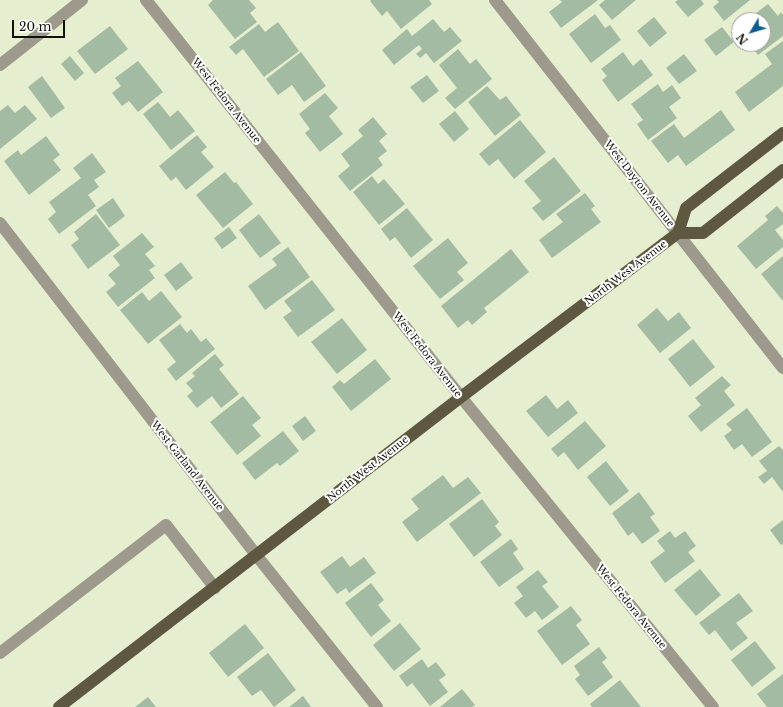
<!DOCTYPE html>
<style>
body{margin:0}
#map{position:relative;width:783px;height:707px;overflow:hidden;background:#e5eecf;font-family:"Libre Baskerville",serif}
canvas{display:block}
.north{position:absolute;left:731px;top:12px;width:40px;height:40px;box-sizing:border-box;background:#fff;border:1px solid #9f9f9b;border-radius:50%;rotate:232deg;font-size:11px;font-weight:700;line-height:16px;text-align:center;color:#0e1006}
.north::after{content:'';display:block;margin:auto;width:14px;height:18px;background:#0d5c8f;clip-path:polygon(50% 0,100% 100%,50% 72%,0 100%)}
.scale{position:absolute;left:12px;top:20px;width:53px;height:18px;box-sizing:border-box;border:2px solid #0e1006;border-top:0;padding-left:5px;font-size:12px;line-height:14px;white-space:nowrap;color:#0e1006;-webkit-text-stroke:3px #fff;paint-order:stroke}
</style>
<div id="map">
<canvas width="783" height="707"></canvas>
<div class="north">N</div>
<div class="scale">20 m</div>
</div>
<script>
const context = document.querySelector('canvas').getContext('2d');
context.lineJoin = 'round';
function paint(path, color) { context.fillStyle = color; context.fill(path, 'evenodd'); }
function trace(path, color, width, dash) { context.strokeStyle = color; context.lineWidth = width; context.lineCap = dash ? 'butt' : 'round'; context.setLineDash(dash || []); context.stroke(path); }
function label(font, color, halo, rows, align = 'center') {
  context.font = font + ' "Libre Baskerville",serif'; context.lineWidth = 4; context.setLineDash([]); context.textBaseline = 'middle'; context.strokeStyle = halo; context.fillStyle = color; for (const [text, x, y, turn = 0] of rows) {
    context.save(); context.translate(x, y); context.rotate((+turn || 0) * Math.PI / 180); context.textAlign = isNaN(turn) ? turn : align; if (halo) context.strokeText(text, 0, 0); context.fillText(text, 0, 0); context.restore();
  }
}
paint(new Path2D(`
 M213 0H249L256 8 250 13 257 22 235 39 208 5Z
 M371 0H429L432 4 401 29 387 11 382 16 370 1Z
 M560 0H598L561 28 549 12 562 2Z
 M605 0H636L612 20 599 5Z
 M678 0H701L704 4 688 17 675 2Z
 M717 0H750L724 21 713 7 719 2Z
 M768 4 778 16 781 12 783 15V36L758 55 750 44H763V20H747Z
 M595 14 605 28 610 25 621 40 591 63 569 34Z
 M654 17 667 33 650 47 637 31Z
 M433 19 444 32 450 27 462 41 434 63 426 53 420 58 416 54 422 49 419 45 394 65 382 50 407 29 412 36Z
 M278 22 299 51 264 77 243 49 236 55 229 47 259 24 265 32Z
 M110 26 128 49 95 74 77 51Z
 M722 27 734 42 716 56 704 40Z
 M783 41V86L749 112 735 92 772 64 765 54Z
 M458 49 470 64 476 59 492 79 455 109 445 98 457 88 439 65Z
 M301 52 326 86 304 102 292 85 278 95 266 79Z
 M623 52 633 66 641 59 653 75 618 102 602 80 607 76 601 69Z
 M684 54 697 71 679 84 666 68Z
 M70 56 84 73 75 81 61 64Z
 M138 61 163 92 138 112 129 101 122 106 112 93 121 86 115 78Z
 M427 75 439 91 423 103 410 87Z
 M42 76 65 108 51 118 28 87Z
 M658 84 663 92 672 85 681 98 669 107 677 118 648 140 637 124 643 120 631 104Z
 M487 86 500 100 506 96 521 115 495 136 468 102Z
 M325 93 338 108 329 116 343 134 320 152 305 133 310 129 299 114Z
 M158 102 170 117 178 110 195 131 171 150 143 114Z
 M8 105 15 113 25 105 37 119 0 149V111Z
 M721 110 735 130 686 166 678 155 668 163 651 141 674 124 684 138Z
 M455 111 469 129 454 142 439 124Z
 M373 117 387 134 379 141 387 151 378 158 383 165 350 191 338 176 350 166 341 154 363 136 358 130Z
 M520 120 546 152 514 179 498 159 489 166 479 154Z
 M197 135 207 147 201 152 214 167 186 190 176 177 171 181 159 166Z
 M46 136 60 155 53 160 61 170 29 195 4 161 18 150 21 155Z
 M92 153 106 172 94 180 99 187 88 195 96 206 59 234 48 219 56 212 49 202 81 178 73 168Z
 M554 157 581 191 543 221 532 208 541 201 524 181Z
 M225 172 234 183 236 182 253 204 223 228 196 195Z
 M372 176 378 184 384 179 405 204 379 225 353 192Z
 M585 193 595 206 591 209 601 222 552 258 539 240 563 222 556 214Z
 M113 198 125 216 109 228 96 210Z
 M777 206 783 213V224L775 230 783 240V247L756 269 737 246 768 220 765 216Z
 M407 208 433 240 411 258 395 237 390 241 381 229Z
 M96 214 120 245 88 269 71 245 79 239 74 232Z
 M259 214 281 243 260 258 239 230Z
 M229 227 237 238 222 249 214 238Z
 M142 233 154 247 145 254 155 266 149 270 155 278 118 307 106 292 116 284 108 275 120 265 113 256Z
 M448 238 468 263 457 272 464 280 440 299 413 266Z
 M288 247 310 277 265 310 248 286 277 265 272 259Z
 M511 249 529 272 484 308 487 312 472 325 468 320 458 328 441 306Z
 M783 256V301L761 274Z
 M181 262 193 278 176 291 164 275Z
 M312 280 335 310 298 337 283 317 292 311 284 301Z
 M161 291 182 317 148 344 120 310 142 292 149 301Z
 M657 308 668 321 679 312 691 328 660 353 637 325Z
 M342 318 367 350 337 374 311 342Z
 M180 324 187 333 191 329 201 342 206 338 215 349 176 381 167 369 176 362 159 340Z
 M693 339 715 367 690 387 668 359Z
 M215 354 224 365 219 369 239 394 221 408 212 396 197 408 187 396 193 391 186 383 195 376 192 373Z
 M375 359 391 379 351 411 332 387 340 380 344 384Z
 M722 376 731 385 724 391 735 405 701 432 688 416 701 405 695 398Z
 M546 395 557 409 568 400 578 413 548 437 526 411Z
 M243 396 261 418 252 425 261 436 237 455 210 422Z
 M747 408 772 442 752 457 742 444 734 450 724 436 732 430 726 424Z
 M305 416 316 431 303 441 292 426Z
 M585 421 606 446 578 470 564 452 558 457 551 449Z
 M283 431 299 451 280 466 277 463 255 480 242 463Z
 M779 446 783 450V492L772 477 764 484 758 477 767 471 759 461Z
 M606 461 629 491 610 506 587 477Z
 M443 475 453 488 468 477 481 493 417 542 402 522 419 509 411 499Z
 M639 492 655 514 650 517 660 531 642 544 633 532 628 536 612 513Z
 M482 499 499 522 495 526 502 535 474 557 449 524Z
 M783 520V544L781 545 770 530Z
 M670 531 675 538 685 531 696 546 688 552 695 561 665 583 650 562 665 551 657 541Z
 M511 539 518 549 513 553 524 569 499 587 480 562Z
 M342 556 350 567 364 557 376 573 349 593 346 588 337 594 320 572Z
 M700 569 721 595 696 616 674 590Z
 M538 570 548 582 542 586 559 607 542 620 535 611 526 618 514 603 523 596 516 587Z
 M371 583 384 600 378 605 391 621 371 637 345 603Z
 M739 593 753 611 736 623 748 638 731 651 715 630 709 635 699 623Z
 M571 606 582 620 576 625 590 644 562 665 537 631Z
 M400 623 421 649 394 671 373 645Z
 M245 624 264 648 228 677 209 653Z
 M755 641 776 668 752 687 731 660Z
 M599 647 607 658 602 662 613 677 588 696 575 679 580 675 574 666Z
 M268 653 296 690 274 707 261 690 252 696 237 677Z
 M422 659 428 668 436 662 446 675 439 680 448 692 430 706 412 683 407 687 399 676Z
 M783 674V707H767L757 694Z
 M620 680 641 707H592L590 704Z
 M462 689 475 705 472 707H440Z
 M303 696 311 707H289Z
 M148 697 156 707H135Z`), '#a3bba3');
trace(new Path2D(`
 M146 0 461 397 713 707
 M495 0 783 368
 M0 65 82 0
 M0 223 257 556 377 707
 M0 653 166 525 215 588`), '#9d998c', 12);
trace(new Path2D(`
 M678 233H703L783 170
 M59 707 461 397 678 233 686 208 783 133`), '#5e5841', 12);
label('10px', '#0e1006', '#fff', [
 ["West Fedora Avenue",226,101,52],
 ["West Dayton Avenue",639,184,52],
 ["North West Avenue",626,273,-37],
 ["West Fedora Avenue",427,355,52],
 ["West Garland Avenue",187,466,52],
 ["North West Avenue",368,469,-38],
 ["West Fedora Avenue",631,607,51]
]);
</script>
